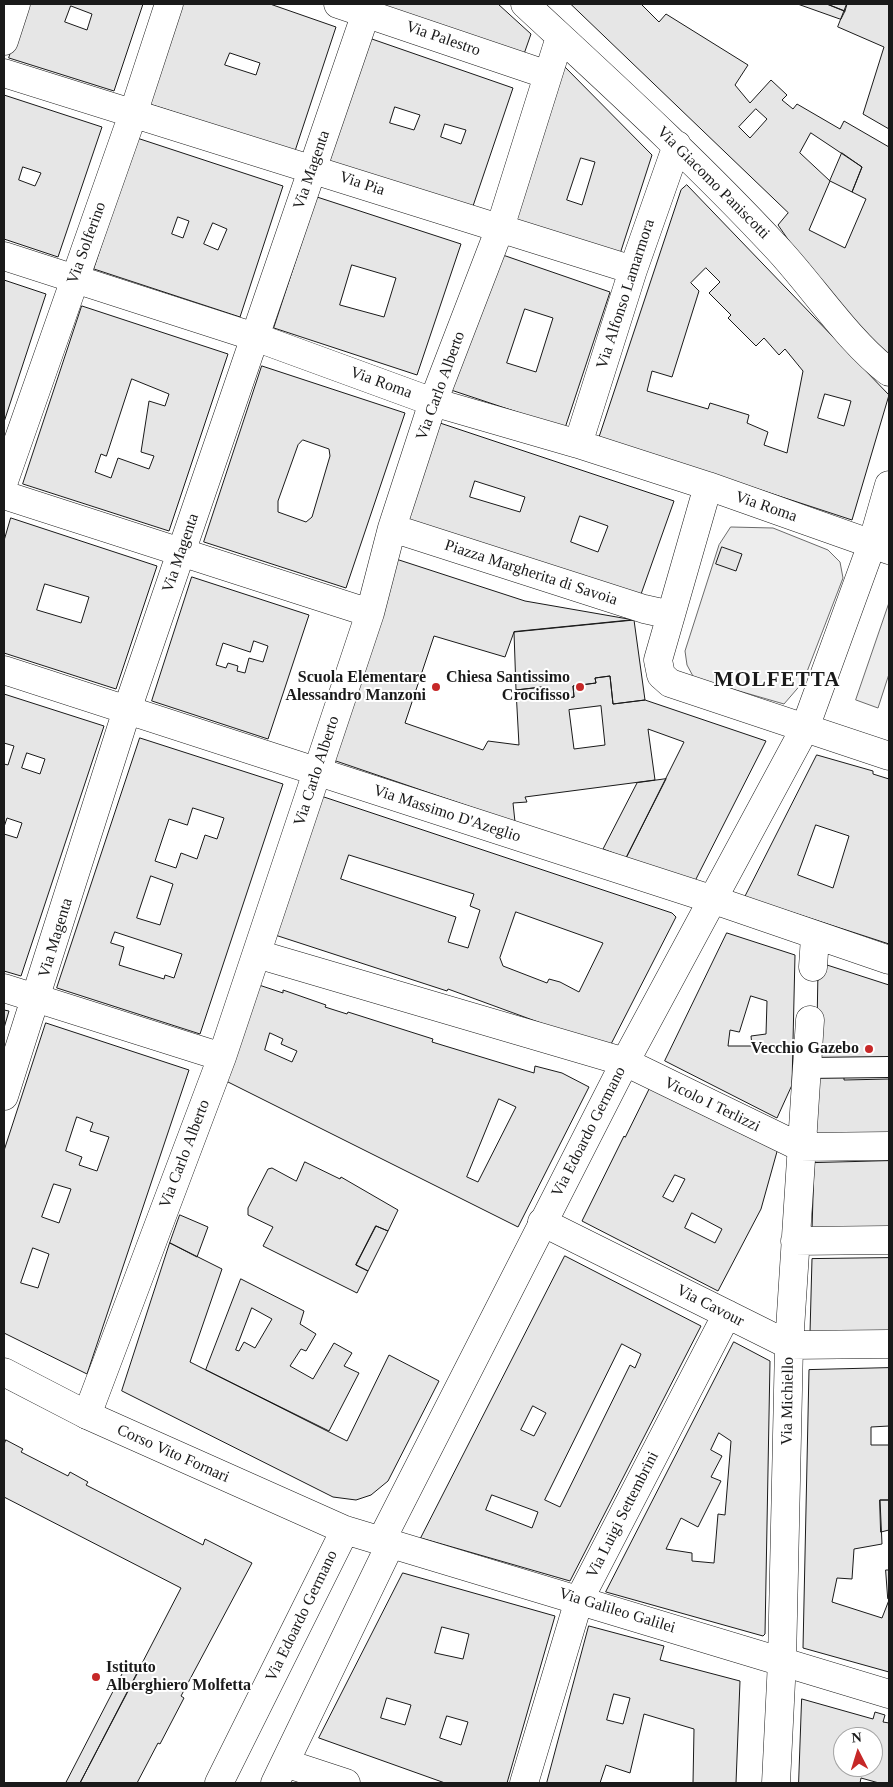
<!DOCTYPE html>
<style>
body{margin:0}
#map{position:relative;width:893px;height:1787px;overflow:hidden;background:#fff;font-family:"Times New Roman",serif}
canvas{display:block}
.frame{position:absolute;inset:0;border:5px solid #1a1a1a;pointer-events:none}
.north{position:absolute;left:833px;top:1727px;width:50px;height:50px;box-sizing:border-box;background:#fff;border:1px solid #a3a3a3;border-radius:50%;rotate:355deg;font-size:14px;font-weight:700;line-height:20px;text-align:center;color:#1a1a1a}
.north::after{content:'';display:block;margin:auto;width:18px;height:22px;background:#c62828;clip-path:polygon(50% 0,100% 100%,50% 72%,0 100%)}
</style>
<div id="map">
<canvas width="893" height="1787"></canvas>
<div class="frame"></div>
<div class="north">N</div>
</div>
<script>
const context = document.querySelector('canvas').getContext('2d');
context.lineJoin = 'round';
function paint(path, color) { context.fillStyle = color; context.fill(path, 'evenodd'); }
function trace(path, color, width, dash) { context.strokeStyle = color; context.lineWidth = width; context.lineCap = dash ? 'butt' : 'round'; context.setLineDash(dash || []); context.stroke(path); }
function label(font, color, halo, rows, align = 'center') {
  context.font = font + ' "Times New Roman",serif'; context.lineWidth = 4; context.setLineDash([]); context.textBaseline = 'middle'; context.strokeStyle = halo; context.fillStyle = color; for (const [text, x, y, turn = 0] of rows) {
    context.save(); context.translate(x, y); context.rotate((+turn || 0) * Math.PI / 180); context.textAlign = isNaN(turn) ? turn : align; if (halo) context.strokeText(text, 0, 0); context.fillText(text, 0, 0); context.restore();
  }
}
const parking = new Path2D(`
 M731 527 773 528 828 550 840 562 843 578 803 682 784 704 694 678 687 665 685 651 719 545Z
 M889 603V674L878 708 856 700Z`);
paint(parking, '#ededed');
trace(parking, '#6a6a6a', 1);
const building = new Path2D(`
 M27 4H143L114 91 9 58ZM71 6 92 14 87 30 65 22Z
 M182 4H270L336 27 295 151 149 104ZM230 53 260 63 256 75 225 65Z
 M386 4H498L531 34 524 54 385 6Z
 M571 4H641L659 22 666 14 748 65 735 85 750 103 771 80 787 95 782 100 793 109 797 104 840 129 844 121 889 147V365L826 294 778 225 788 213ZM756 109 767 119 750 138 739 127ZM811 133 862 167 852 192 866 199 845 248 809 230 830 181 800 153Z
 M798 4H827L845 11 841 19Z
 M827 4H847L845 11Z
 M847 4H889V129L863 114 884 47 838 27Z
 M369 38 513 88 472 209 329 162ZM395 107 420 115 414 130 390 123ZM445 124 466 130 461 144 441 137Z
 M560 62 652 155 619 257 507 220ZM581 158 595 162 582 205 567 200Z
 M4 95 102 127 58 257 4 239ZM23 167 41 173 35 186 19 180Z
 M137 138 283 186 240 317 94 269ZM178 217 189 221 183 238 172 234ZM213 223 227 229 218 250 204 244Z
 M842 153 862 167 852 192 830 181Z
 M687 185 889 395 852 520 599 437 681 190ZM706 268 720 282 709 293 731 315 728 318 756 346 764 338 779 355 785 349 803 371 787 453 764 445 768 432 747 423 749 415 710 403 708 409 647 391 652 371 672 377 699 291 691 283ZM825 394 851 401 844 426 818 418Z
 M317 197 461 244 417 375 274 328ZM352 265 396 278 384 317 340 305Z
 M497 253 610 292 565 428 451 390ZM525 309 553 318 536 372 507 363Z
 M4 280 46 294 4 422Z
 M82 306 228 354 169 531 23 484ZM132 379 169 394 165 406 149 401 141 452 154 456 149 469 118 458 111 478 95 472 101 454 106 456Z
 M262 366 405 413 346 588 204 542ZM303 440 329 449 330 456 312 517 306 522 278 512V501L298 445Z
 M440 423 674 501 640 597 408 522ZM475 481 525 497 520 512 470 497ZM580 516 608 526 598 552 571 542Z
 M11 518 157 566 116 689 4 653V541ZM45 584 89 597 81 623 37 610Z
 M722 547 742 554 736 571 716 564Z
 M396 559 525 601 634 620 514 632 505 657 434 636 405 723 483 750 488 741 519 745 516 690 542 687 544 701 574 697 573 686 596 683 595 678 610 676 613 704 645 700 766 741 695 881 626 858 684 742 648 729 655 780 525 797 527 802 513 803 515 822 330 759ZM601 706 605 745 574 749 569 710Z
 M192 577 309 615 268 739 152 701ZM254 641 268 646 263 662 249 658 245 673 237 671 238 666 228 663 226 668 216 665 223 643 250 652Z
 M634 620 645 700 613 704 610 676 595 678 596 683 573 686 574 697 544 701 542 687 516 690 514 632Z
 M4 694 104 726 21 976 4 971V834L17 838 22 823 7 818 4 827V764L8 765 14 746 4 743ZM27 753 45 759 40 774 22 768Z
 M140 738 283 784 200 1034 57 988ZM193 808 224 818 217 839 205 835 197 859 181 853 176 868 155 861 169 819 187 825ZM151 876 173 884 160 925 137 918ZM115 932 182 954 174 978 165 975 164 979 119 965 124 947 111 943Z
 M817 755 873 771V774L889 779V944L745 897ZM816 825 849 836 833 888 798 875Z
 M666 779 626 858 603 849 637 783Z
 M318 795 672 913 676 917 609 1048 448 989 447 991 272 934ZM349 855 474 894 470 906 480 910 468 948 448 942 456 917 341 879ZM516 912 603 943 579 992 560 982 549 979 547 983 503 966 500 958Z
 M727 933 795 955 792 1085 777 1118 665 1061ZM751 996 767 1001 766 1034 751 1036 752 1046H728L730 1030 739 1032Z
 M827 965 889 985V1061L844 1062V1080L889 1079V1139L815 1141 818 970Z
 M256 984 283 993V990L326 1005 325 1007 347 1014 348 1012 433 1039 432 1042 534 1073 535 1066 562 1073 589 1087 518 1227 224 1080ZM270 1033 283 1039 281 1044 297 1051 292 1062 265 1050ZM499 1099 516 1107 478 1182 467 1177Z
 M4 1010 9 1011 4 1028Z
 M46 1023 189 1070 87 1374 4 1333V1151ZM77 1117 93 1123 90 1131 109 1137 97 1171 79 1165 82 1157 66 1151ZM54 1184 71 1189 59 1223 42 1217ZM33 1248 49 1254 38 1288 21 1283Z
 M652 1084 778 1148 761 1209 718 1291 582 1221 624 1136 625 1137ZM675 1175 685 1179 673 1202 663 1197ZM692 1213 722 1229 715 1243 685 1228Z
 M889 1161V1229L812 1230 814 1163Z
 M305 1162 340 1179 341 1177 398 1210 388 1231 376 1226 356 1265 368 1271 357 1293 263 1246 273 1227 248 1215V1208L268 1169 272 1168 296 1181Z
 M180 1215 208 1227 197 1257 170 1243Z
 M376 1226 388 1231 368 1271 356 1265Z
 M170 1243 222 1269 190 1362 206 1370 347 1441 389 1355 439 1381 388 1481 371 1495 356 1500 333 1497 122 1391Z
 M565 1256 701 1326 570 1581 421 1538ZM622 1344 641 1354 635 1368 630 1365 560 1507 545 1500ZM533 1406 546 1413 534 1436 521 1430ZM492 1495 538 1512 532 1528 486 1510Z
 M889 1258V1331L810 1333 812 1259Z
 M241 1279 304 1311 300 1324 316 1334 306 1351 301 1349 290 1366 313 1379 334 1343 352 1353 344 1366 359 1373 329 1431 206 1370ZM252 1308 272 1319 255 1348 244 1342 239 1351 236 1350Z
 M734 1342 770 1361 765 1634 763 1636 606 1592ZM719 1433 731 1441 725 1515 718 1514 714 1563 692 1561V1553L666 1549 681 1518 698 1527 721 1481 711 1477 722 1456 711 1450Z
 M889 1368V1426L871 1427V1445H889V1500H880L882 1544 854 1549 852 1579 837 1578 832 1602 882 1618 889 1600V1672L803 1648 809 1370Z
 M6 1440 23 1449 21 1452 68 1476 70 1472 88 1482 86 1485 203 1545 205 1539 252 1563 181 1696 184 1698 160 1744 158 1743 137 1783H80L181 1588 4 1497V1445Z
 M880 1500H889V1530L881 1532Z
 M886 1570H889V1600L888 1599Z
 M403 1573 555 1616 507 1783H445L319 1738ZM442 1627 469 1634 463 1659 435 1653ZM387 1698 411 1705 405 1725 381 1718ZM447 1716 468 1722 461 1745 440 1738Z
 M589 1626 664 1646 660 1660 740 1681 736 1783H693L694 1729 644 1714 630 1773 606 1765 600 1783H547ZM614 1694 630 1698 623 1724 607 1720Z
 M125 1669 137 1674 80 1783H66Z
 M802 1699 873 1719 875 1712 885 1715 883 1722 889 1723V1783H879L861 1778 860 1783H799ZM843 1737H873V1767H843Z`);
paint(building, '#e6e6e6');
trace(building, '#1a1a1a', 1);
const pedestrian = new Path2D(`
 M806 1068 889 1067`);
const minor = new Path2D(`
 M338 4 548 75
 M525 4C610 83 696 161 775 246 812 285 847 340 889 372
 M4 41 16 4
 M4 73 633 270
 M4 256 255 337 433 402 578 444 708 486 889 550
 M578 444 633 270 677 145
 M4 481 133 114 169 4
 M708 486 658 660 661 675 670 683 889 756
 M4 495 370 613
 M392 528 644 609 671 615
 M4 670 714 900 889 960
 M257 954 625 1062 800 1147 889 1146
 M813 967 815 937
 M4 988 222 1057
 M4 1096 127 710 369 4
 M542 1222 789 1345 889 1344
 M795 1241 889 1240
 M87 1415 222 1057 370 613 392 528 433 402 500 228 560 37
 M285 1763 346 1783
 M275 1783 390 1545
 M524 1783 579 1600 727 1314
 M776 1783 782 1661 789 1345 810 1020`);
const tertiary = new Path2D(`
 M4 1372 87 1415 345 1530 889 1694
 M381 1541 625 1062 805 728 872 544 889 485
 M219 1783 345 1530`);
trace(pedestrian, '#1a1a1a', 22);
trace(minor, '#1a1a1a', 29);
trace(tertiary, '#1a1a1a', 29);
trace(pedestrian, '#fff', 20);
trace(minor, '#fff', 28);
trace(tertiary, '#fff', 28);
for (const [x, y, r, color] of [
 [436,687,5,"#c62828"],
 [580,687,5,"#c62828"],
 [869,1049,5,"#c62828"],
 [96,1677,5,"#c62828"]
]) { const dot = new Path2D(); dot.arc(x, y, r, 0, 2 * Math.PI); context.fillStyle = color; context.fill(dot); trace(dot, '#fff', 2); }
label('16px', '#1a1a1a', '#fff', [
 ["Via Palestro",443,39,19],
 ["Via Magenta",312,170,-71],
 ["Via Giacomo Paniscotti",713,183,45],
 ["Via Pia",362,184,18],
 ["Via Solferino",87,243,-70],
 ["Via Alfonso Lamarmora",626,294,-72],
 ["Via Roma",381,383,20],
 ["Via Carlo Alberto",441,386,-70],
 ["Via Roma",766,507,19],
 ["Via Magenta",181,553,-71],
 ["Piazza Margherita di Savoia",531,573,18],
 ["Via Carlo Alberto",317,771,-72],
 ["Via Massimo D'Azeglio",447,814,18],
 ["Via Magenta",56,938,-73],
 ["Vicolo I Terlizzi",712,1105,26],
 ["Via Edoardo Germano",589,1132,-63],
 ["Via Carlo Alberto",185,1154,-69],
 ["Via Cavour",710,1306,27],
 ["Via Michiello",788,1401,-89],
 ["Corso Vito Fornari",173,1454,24],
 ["Via Luigi Settembrini",623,1515,-63],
 ["Via Galileo Galilei",617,1611,17],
 ["Via Edoardo Germano",302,1616,-64]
]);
label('bold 16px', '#1a1a1a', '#fff', [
 ["Scuola Elementare",426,678],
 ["Alessandro Manzoni",426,696],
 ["Chiesa Santissimo",570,678],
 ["Crocifisso",570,696],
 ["Vecchio Gazebo",859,1049],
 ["Istituto",106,1668,"left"],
 ["Alberghiero Molfetta",106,1686,"left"]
], 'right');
context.letterSpacing = '1px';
label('bold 21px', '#1a1a1a', '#fff', [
 ["MOLFETTA",777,681]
]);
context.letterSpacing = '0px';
</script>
